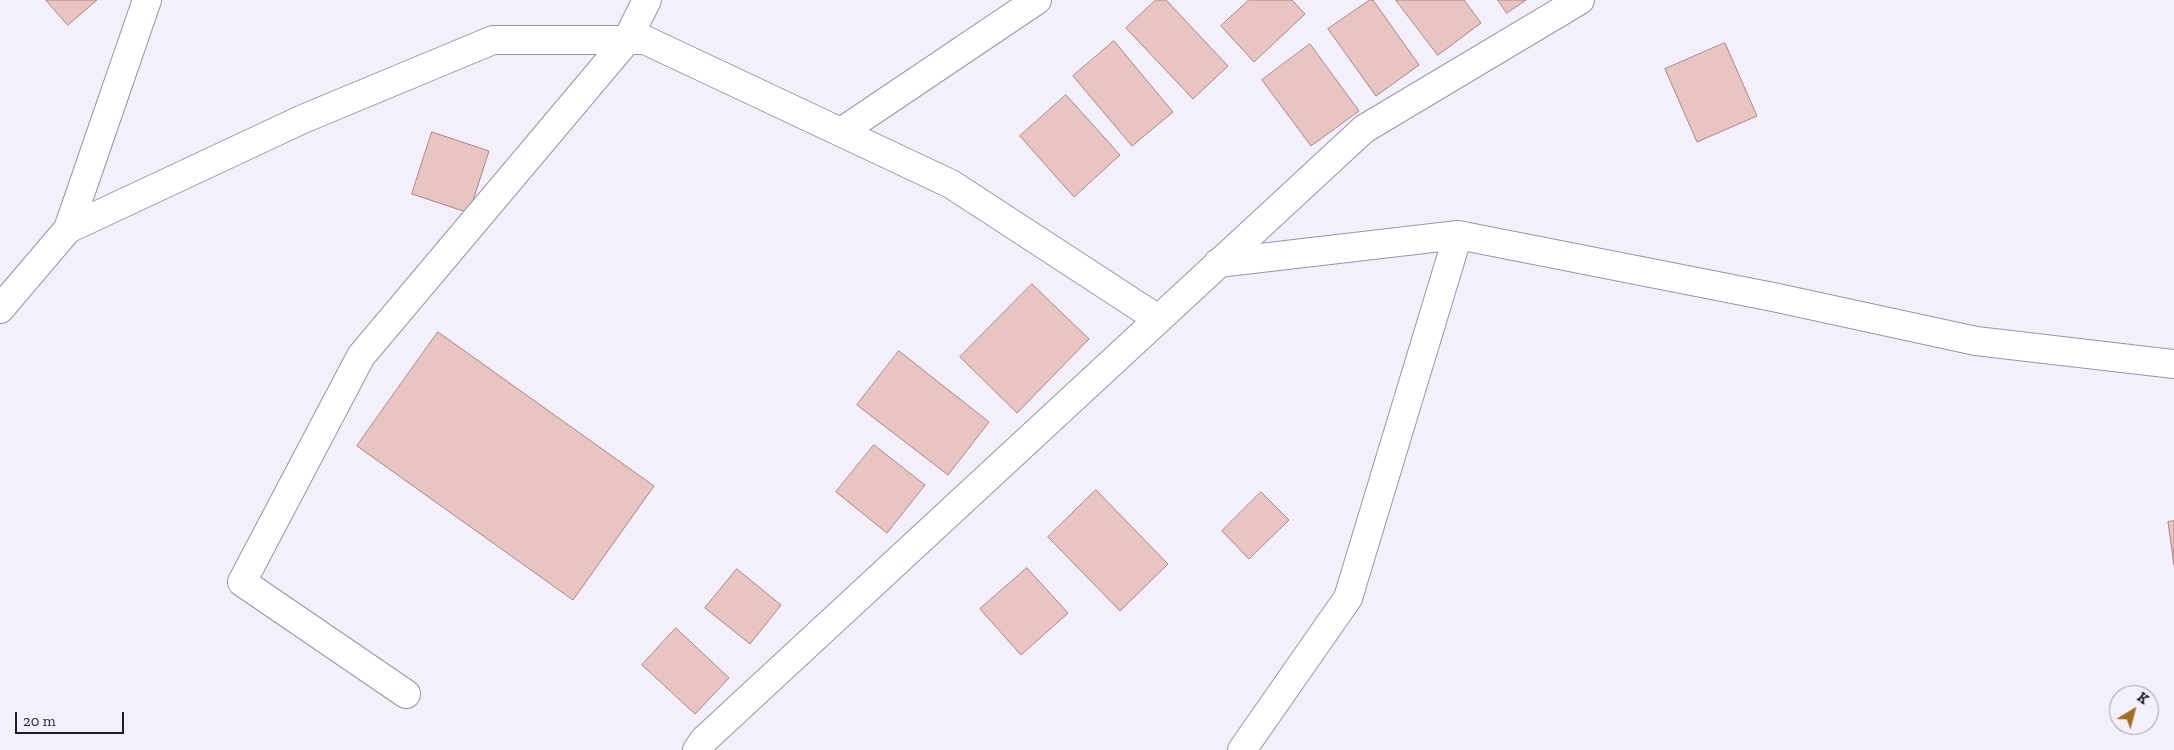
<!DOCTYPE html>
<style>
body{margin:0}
#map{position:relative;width:2174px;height:750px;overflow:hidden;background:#f3f0fc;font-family:"Zilla Slab",serif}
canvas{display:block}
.north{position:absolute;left:2109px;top:685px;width:50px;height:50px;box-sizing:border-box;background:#f3f0fc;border:1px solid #9f9ca7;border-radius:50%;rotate:37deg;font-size:14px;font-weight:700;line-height:20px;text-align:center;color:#201d28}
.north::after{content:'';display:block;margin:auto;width:18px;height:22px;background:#a16d24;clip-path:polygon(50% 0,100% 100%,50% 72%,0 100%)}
.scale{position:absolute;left:15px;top:712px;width:109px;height:22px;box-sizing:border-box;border:2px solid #201d28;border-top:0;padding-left:6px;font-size:15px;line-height:18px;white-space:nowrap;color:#201d28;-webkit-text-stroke:4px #f3f0fc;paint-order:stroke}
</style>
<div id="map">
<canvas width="2174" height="750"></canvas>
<div class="north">K</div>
<div class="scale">20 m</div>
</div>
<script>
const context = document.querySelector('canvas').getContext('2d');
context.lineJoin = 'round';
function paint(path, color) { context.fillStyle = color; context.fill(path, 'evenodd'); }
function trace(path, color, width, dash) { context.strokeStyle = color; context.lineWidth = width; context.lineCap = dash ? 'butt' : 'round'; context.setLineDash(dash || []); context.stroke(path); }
const building = new Path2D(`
 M46 0H97L68 25Z
 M1156 0H1166L1228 66 1193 99 1126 28Z
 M1249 0H1292L1305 14 1254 62 1221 26Z
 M1370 0H1373L1419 65 1376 96 1328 29Z
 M1396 0H1464L1481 23 1438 55Z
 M1498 0H1526L1507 13Z
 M1114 41 1173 112 1132 146 1073 76Z
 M1725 43 1757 116 1697 142 1665 69Z
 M1310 44 1359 111 1311 146 1262 80Z
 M1066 95 1120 155 1074 197 1020 136Z
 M432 132 489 151 469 213 412 194Z
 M1032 284 1089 339 1017 413 960 357Z
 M438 332 654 486 573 600 357 446Z
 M899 351 989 422 948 475 857 405Z
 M874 445 925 485 887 533 836 492Z
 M1096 490 1168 564 1120 611 1048 537Z
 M1261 492 1289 520 1249 559 1222 531Z
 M2174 521V565L2168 522Z
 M1027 568 1068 613 1021 655 980 609Z
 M737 569 781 605 750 644 705 608Z
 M676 628 729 678 695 714 642 665Z`);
paint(building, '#e8c4c2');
trace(building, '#a88785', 1);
const minor = new Path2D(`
 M841 132 1037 0
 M68 229 147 0
 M1218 263 1458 235 1773 297 1976 341 2174 364
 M0 309 68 229 303 119 493 40H645L951 184 1158 319
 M406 694 242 582 361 356 627 40 647 0
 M1242 750 1348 598 1458 235`);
const tertiary = new Path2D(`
 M697 750 704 740 1364 129 1580 0`);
trace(minor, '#9b93ae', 30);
trace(tertiary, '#9b93ae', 30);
trace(minor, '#fff', 28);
trace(tertiary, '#fff', 28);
</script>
